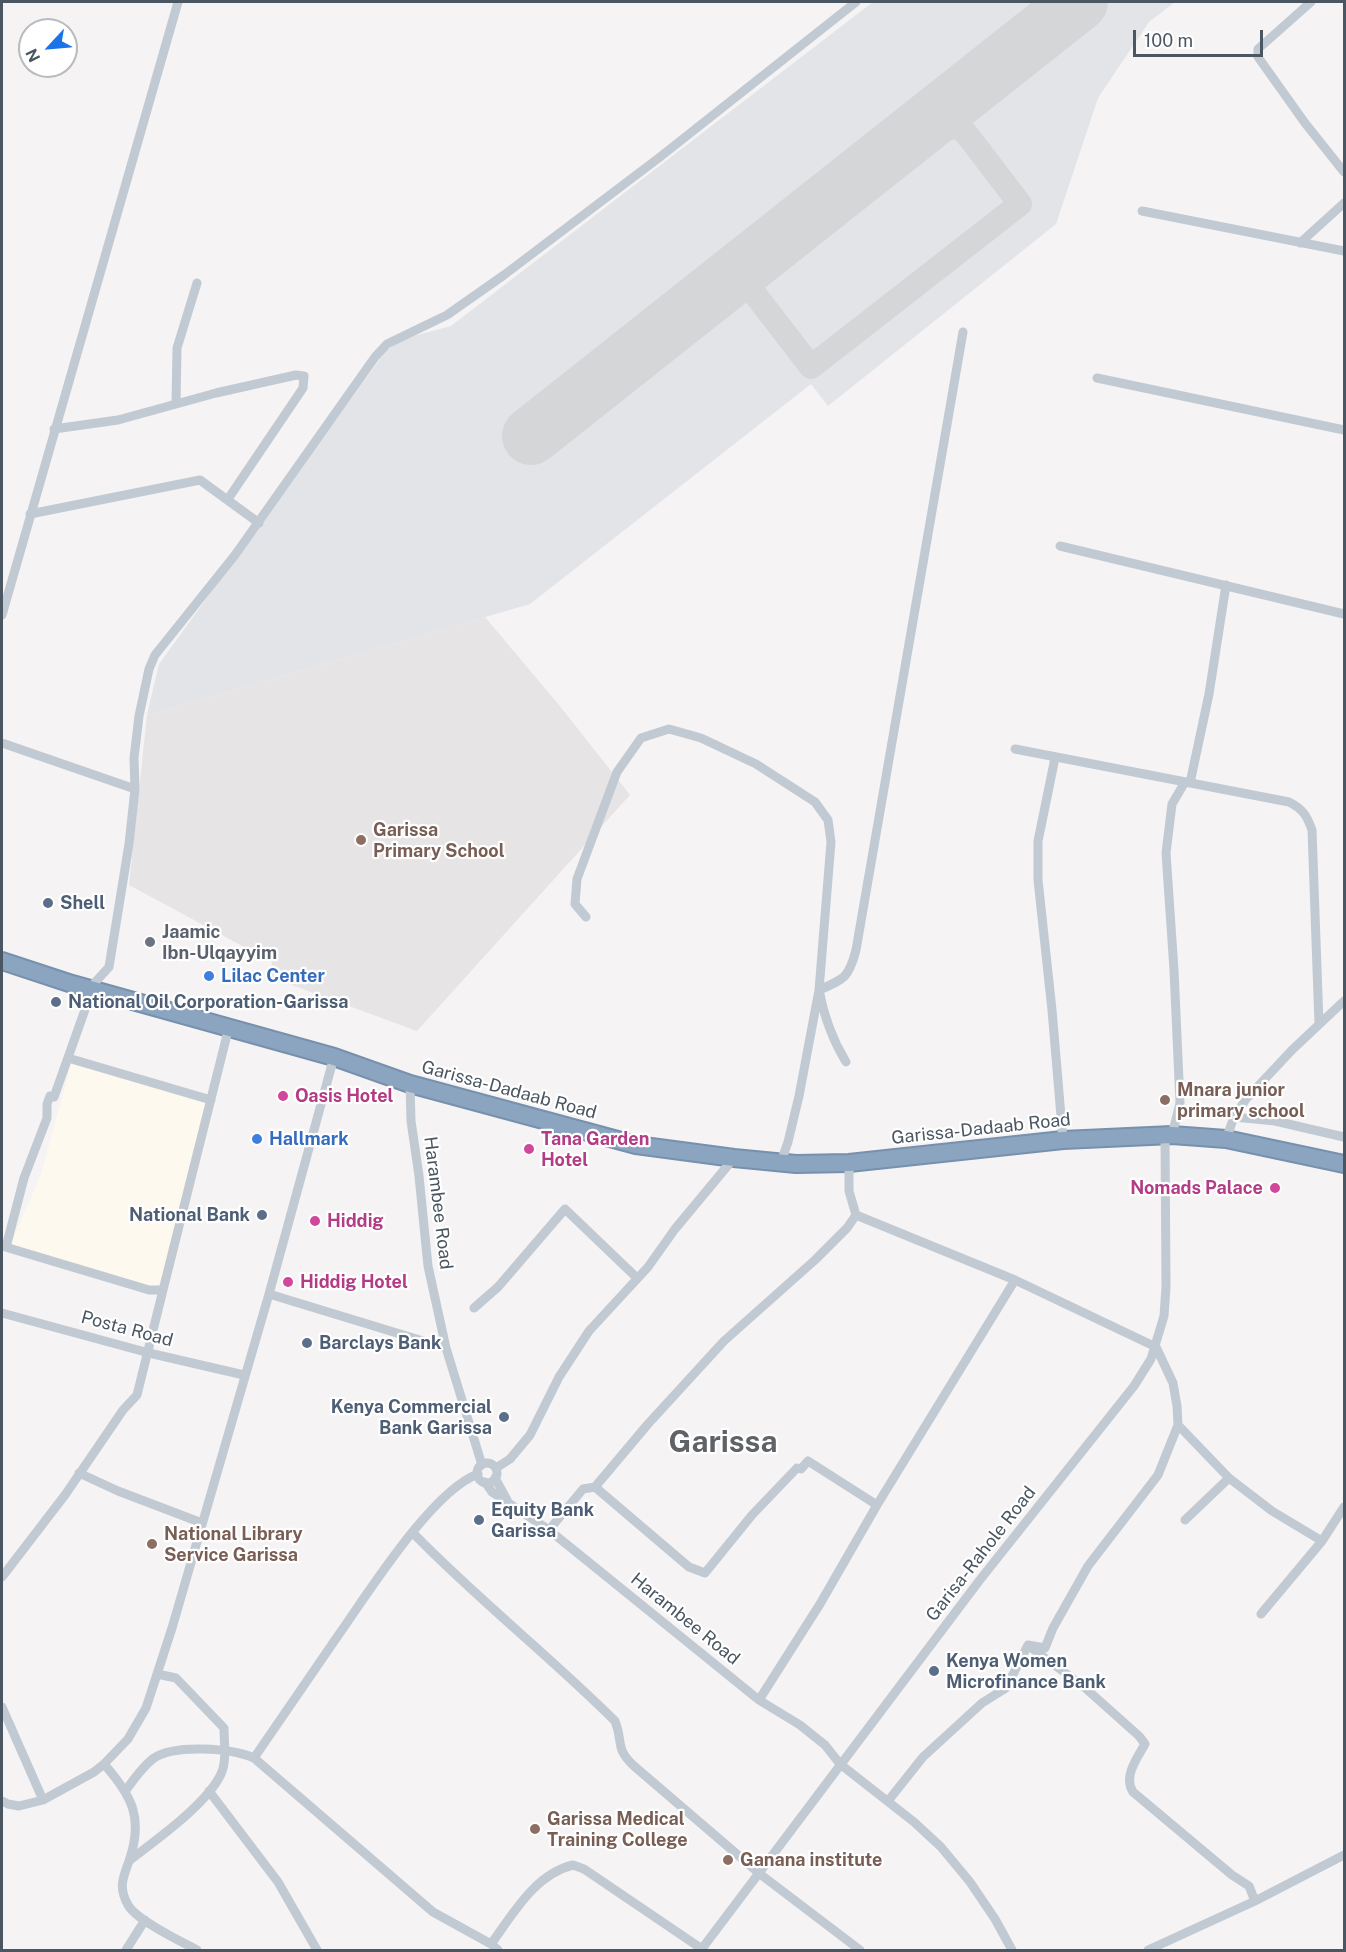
<!DOCTYPE html>
<style>
body{margin:0}
#map{position:relative;width:1346px;height:1952px;overflow:hidden;background:#f5f3f3;font-family:"Public Sans",sans-serif}
canvas{display:block}
.frame{position:absolute;inset:0;border:3px solid #4a5661;pointer-events:none}
.north{position:absolute;left:18px;top:18px;width:60px;height:60px;box-sizing:border-box;background:#fff;border:2px solid #b7bbc0;border-radius:50%;rotate:244deg;font-size:16px;font-weight:700;line-height:24px;text-align:center;color:#4a5661}
.north::after{content:'';display:block;margin:auto;width:21px;height:27px;background:#1a73e8;clip-path:polygon(50% 0,100% 100%,50% 72%,0 100%)}
.scale{position:absolute;left:1133px;top:30px;width:130px;height:27px;box-sizing:border-box;border:3px solid #4a5661;border-top:0;padding-left:8px;font-size:18px;line-height:21px;white-space:nowrap;color:#4a5661;-webkit-text-stroke:4px #fff;paint-order:stroke}
</style>
<div id="map">
<canvas width="1346" height="1952"></canvas>
<div class="frame"></div>
<div class="north">N</div>
<div class="scale">100 m</div>
</div>
<script>
const context = document.querySelector('canvas').getContext('2d');
context.lineJoin = 'round';
function paint(path, color) { context.fillStyle = color; context.fill(path, 'evenodd'); }
function trace(path, color, width, dash) { context.strokeStyle = color; context.lineWidth = width; context.lineCap = dash ? 'butt' : 'round'; context.setLineDash(dash || []); context.stroke(path); }
function label(font, color, halo, rows, align = 'center') {
  context.font = font + ' "Public Sans",sans-serif'; context.lineWidth = 4.5; context.setLineDash([]); context.textBaseline = 'middle'; context.strokeStyle = halo; context.fillStyle = color; for (const [text, x, y, turn = 0] of rows) {
    context.save(); context.translate(x, y); context.rotate((+turn || 0) * Math.PI / 180); context.textAlign = isNaN(turn) ? turn : align; if (halo) context.strokeText(text, 0, 0); context.fillText(text, 0, 0); context.restore();
  }
}
paint(new Path2D(`
 M72 1061 209 1101 162 1289 88 1272 10 1246 41 1174Z`), '#fdf9ef');
paint(new Path2D(`
 M485 617 559 705 630 795 417 1031 270 977 272 962 129 885 147 715Z`), '#e6e4e5');
paint(new Path2D(`
 M873 2H1175L1149 22 1098 98 1056 224 828 406 811 384 530 604 147 715 159 664 385 352 402 339 451 326Z`), '#e2e4e7');
trace(new Path2D(`
 M734 290H744L754 293 811 367 1020 204 972 141 962 129 942 125`), '#d5d6d8', 24);
trace(new Path2D(`
 M531 436 1079 2`), '#d5d6d8', 58);
const highway = new Path2D(`
 M2 961 72 984 334 1057 410 1084 636 1145 734 1158 796 1164 849 1163 1063 1140 1172 1135 1226 1139 1344 1164`);
trace(highway, '#7690ad', 20);
trace(new Path2D(`
 M1311 2 1258 49V57L1305 123 1344 172
 M1142 211 1344 251
 M1300 243 1344 203
 M1097 378 1344 430
 M176 404 177 348 197 283
 M54 429 118 420 216 393 296 375 304 376 303 388 228 499
 M30 514 200 480 259 523
 M1060 546 1344 614
 M2 615 178 2
 M2 743 135 789
 M1015 749 1289 802C1303 809 1307 816 1312 830L1319 1024
 M1055 758 1038 841V880L1052 1010 1063 1140
 M1190 783 1209 694 1226 585
 M586 917 575 904 577 879 617 772 641 738 669 729 701 738 756 764 815 802 828 820 831 842 819 990 799 1096 788 1142 781 1162
 M68 1058 211 1100
 M846 1062C832 1039 824 1017 819 990 845 979 849 977 856 950L963 332
 M410 1084 411 1121 419 1176 428 1266 446 1348 482 1465
 M1234 1117 1275 1121 1344 1137
 M1172 1135 1180 1103 1174 970 1166 853 1172 804 1185 782
 M1226 1139 1234 1117 1246 1099 1292 1050 1344 1001
 M856 1215 1015 1280 1156 1347 1173 1383 1177 1406 1178 1425 1158 1475 1088 1566 1053 1628 1045 1648 1028 1645 1006 1688 982 1703 923 1757 888 1801
 M2 1246 149 1290H163L229 1027
 M6 1247 24 1178 47 1118V1104L50 1096 54 1097 87 1004 90 988 109 967 129 844 135 789 134 758 139 716 149 669 155 655 235 555 375 357 387 344 447 315 504 275 660 157 856 2
 M269 1294 446 1348
 M474 1308 498 1287 565 1209 637 1278
 M2 1313 149 1353 244 1375
 M1178 1425 1229 1478
 M477 1473a10 10 0 1 1 20 0a10 10 0 1 1-20 0Z
 M496 1468 510 1459 530 1435 559 1377 589 1331 648 1267 675 1229 734 1158
 M79 1473 118 1491 202 1523
 M495 1478 507 1500
 M485 1482 492 1492 549 1530 759 1700 800 1725 825 1745 840 1764 914 1822 941 1847 970 1882 995 1919 1012 1950
 M595 1487 689 1567 705 1573 752 1515 797 1468 801 1469 808 1461 877 1505
 M1185 1520 1229 1478 1272 1511 1322 1541
 M549 1530 583 1489 595 1487 648 1424 724 1341 815 1260 847 1228 856 1215 849 1191V1163
 M413 1533C477 1599 550 1656 615 1721 624 1743 614 1747 634 1766L760 1874 860 1950
 M2 1577 65 1495 123 1410 137 1395 163 1290
 M1261 1614 1322 1541 1344 1507
 M1030 1647 1083 1686 1139 1736 1145 1744C1137 1758 1123 1777 1133 1792L1232 1875 1249 1886 1255 1901
 M759 1700 820 1604 877 1505 1015 1280
 M2 1707 43 1800
 M254 1758C281 1719 308 1679 335 1640 365 1598 431 1491 478 1474
 M104 1764C132 1796 144 1818 129 1861 123 1878 118 1887 128 1905 136 1920 180 1941 197 1950
 M126 1790C134 1779 143 1766 154 1758 175 1744 231 1748 254 1758L433 1912 491 1944 498 1950
 M209 1791 278 1882 317 1950
 M2 1801 8 1804 19 1806 43 1800 94 1772 104 1764 128 1739 146 1708 172 1628 269 1294 334 1057
 M130 1860C156 1840 207 1804 221 1774 227 1761 224 1742 224 1728L176 1678 157 1674
 M491 1944C513 1914 535 1874 573 1865L584 1869 702 1949
 M126 1950 145 1920
 M701 1950 979 1581 1134 1386 1151 1359 1164 1316 1166 1287 1165 1135
 M1148 1950 1255 1901 1344 1855`), '#c1cad2', 9);
trace(highway, '#8ba5c1', 16);
for (const [x, y, r, color] of [
 [361,840,6,"#8d6e63"],
 [48,903,6,"#5c6f8a"],
 [150,942,6,"#6b7280"],
 [209,976,6,"#3f7fe0"],
 [56,1002,6,"#5c6f8a"],
 [283,1096,6,"#d1479c"],
 [1165,1100,6,"#8d6e63"],
 [257,1139,6,"#3f7fe0"],
 [529,1149,6,"#d1479c"],
 [1275,1188,6,"#d1479c"],
 [262,1215,6,"#5c6f8a"],
 [315,1221,6,"#d1479c"],
 [288,1282,6,"#d1479c"],
 [307,1343,6,"#5c6f8a"],
 [504,1417,6,"#5c6f8a"],
 [479,1520,6,"#5c6f8a"],
 [152,1544,6,"#8d6e63"],
 [934,1671,6,"#5c6f8a"],
 [535,1829,6,"#8d6e63"],
 [728,1860,6,"#8d6e63"]
]) { const dot = new Path2D(); dot.arc(x, y, r, 0, 2 * Math.PI); context.fillStyle = color; context.fill(dot); trace(dot, '#fff', 2); }
label('bold 18px', '#785e54', '#fff', [
 ["Garissa",373,830],
 ["Primary School",373,851],
 ["Mnara junior",1177,1090],
 ["primary school",1177,1111],
 ["National Library",164,1534],
 ["Service Garissa",164,1555],
 ["Garissa Medical",547,1819],
 ["Training College",547,1840],
 ["Ganana institute",740,1860]
], 'left');
label('bold 18px', '#4e5e75', '#fff', [
 ["Shell",60,903],
 ["National Oil Corporation-Garissa",68,1002],
 ["National Bank",250,1215,"right"],
 ["Barclays Bank",319,1343],
 ["Kenya Commercial",492,1407,"right"],
 ["Bank Garissa",492,1428,"right"],
 ["Equity Bank",491,1510],
 ["Garissa",491,1531],
 ["Kenya Women",946,1661],
 ["Microfinance Bank",946,1682]
], 'left');
label('bold 18px', '#5b616d', '#fff', [
 ["Jaamic",162,932],
 ["Ibn-Ulqayyim",162,953]
], 'left');
label('bold 18px', '#366cbe', '#fff', [
 ["Lilac Center",221,976],
 ["Hallmark",269,1139]
], 'left');
label('18px', '#4a5661', '#fff', [
 ["Garissa-Dadaab Road",509,1090,15],
 ["Garissa-Dadaab Road",981,1129,-6],
 ["Harambee Road",438,1203,83],
 ["Posta Road",127,1329,15],
 ["Garisa-Rahole Road",981,1554,-52],
 ["Harambee Road",685,1619,39]
]);
label('bold 18px', '#b23c85', '#fff', [
 ["Oasis Hotel",295,1096],
 ["Tana Garden",541,1139],
 ["Hotel",541,1160],
 ["Nomads Palace",1263,1188,"right"],
 ["Hiddig",327,1221],
 ["Hiddig Hotel",300,1282]
], 'left');
label('bold 30px', '#5f6368', '#fff', [
 ["Garissa",723,1443]
]);
</script>
